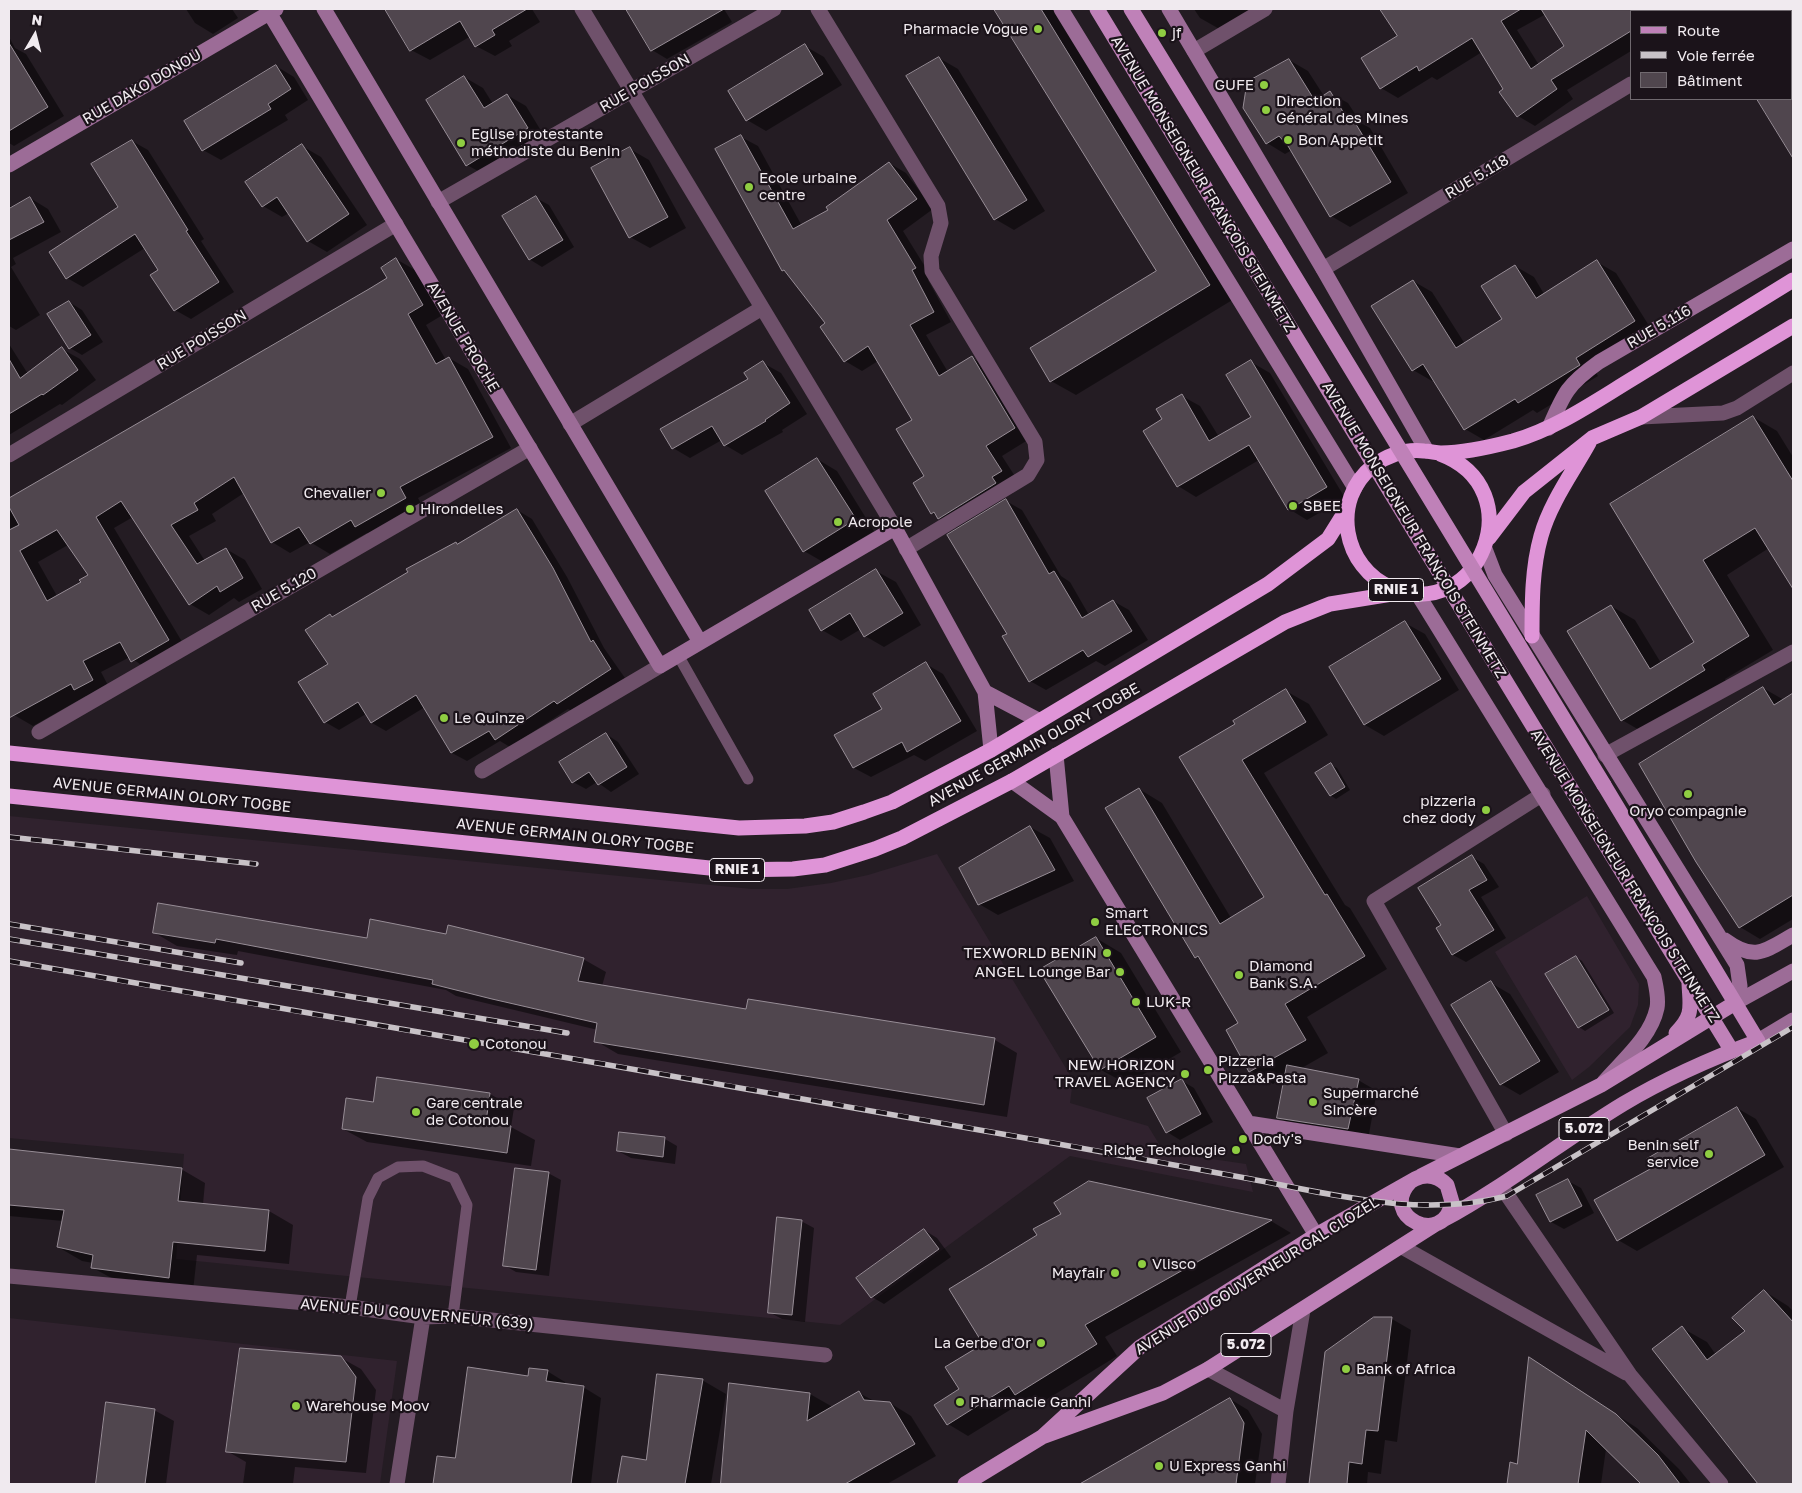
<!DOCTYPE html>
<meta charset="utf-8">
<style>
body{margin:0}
#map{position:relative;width:1802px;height:1493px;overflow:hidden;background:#241c23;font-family:"Golos Text",sans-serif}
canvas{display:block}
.frame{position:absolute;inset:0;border:10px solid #f0eaef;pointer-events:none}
.legend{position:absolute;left:1630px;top:10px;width:162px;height:90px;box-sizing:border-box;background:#1b131a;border:1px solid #70696f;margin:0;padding:6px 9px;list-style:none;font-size:15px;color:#f0eaef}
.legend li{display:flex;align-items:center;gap:10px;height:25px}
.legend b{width:25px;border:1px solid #70696f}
.north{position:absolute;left:10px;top:10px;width:50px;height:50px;-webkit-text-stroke:4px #1b131a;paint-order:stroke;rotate:8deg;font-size:14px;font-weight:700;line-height:20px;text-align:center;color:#f0eaef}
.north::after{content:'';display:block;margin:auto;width:18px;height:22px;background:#f0eaef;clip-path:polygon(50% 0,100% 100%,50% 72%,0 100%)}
</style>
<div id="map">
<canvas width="1802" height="1493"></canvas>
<div class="frame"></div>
<ul class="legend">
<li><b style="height:6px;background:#bf81b8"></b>Route</li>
<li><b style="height:6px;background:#c8c2c7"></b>Voie ferrée</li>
<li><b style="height:14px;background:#50464e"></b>Bâtiment</li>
</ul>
<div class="north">N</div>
</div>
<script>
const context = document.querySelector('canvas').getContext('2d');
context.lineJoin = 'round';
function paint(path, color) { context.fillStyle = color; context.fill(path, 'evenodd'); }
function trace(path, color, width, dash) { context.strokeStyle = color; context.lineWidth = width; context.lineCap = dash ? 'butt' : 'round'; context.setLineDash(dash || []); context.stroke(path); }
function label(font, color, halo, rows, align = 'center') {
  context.font = font + ' "Golos Text",sans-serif'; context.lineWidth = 4.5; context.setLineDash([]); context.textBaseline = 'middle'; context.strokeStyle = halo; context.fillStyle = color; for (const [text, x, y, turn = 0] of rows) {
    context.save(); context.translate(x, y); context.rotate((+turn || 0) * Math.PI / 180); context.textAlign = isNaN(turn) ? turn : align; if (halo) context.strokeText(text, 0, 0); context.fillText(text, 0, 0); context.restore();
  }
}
paint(new Path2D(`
 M9 816 752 889H787L831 883 868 875 937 854 1073 1080 1070 1103 1148 1126 1164 1152 1246 1164 1253 1192 1070 1156 840 1325 176 1259 184 1154 9 1138Z
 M1587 896 1639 984 1638 1005 1630 1027 1589 1067 1572 1080 1495 952Z
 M9 1318 397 1361 380 1484H9Z`), '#30222e');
paint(new Path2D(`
 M186 9H232L238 18 213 34 195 23Z
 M386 9H532L540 22 509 41 512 46 495 56 476 46 471 36 430 60 411 50Z
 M629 9H724L732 22 667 59 652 50Z
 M996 9H1056L1234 299 1076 395 1051 381 1157 272Z
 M1194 9H1258L1223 31 1200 18Z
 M1382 9H1677L1678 11H1631V51L1567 90 1573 99 1535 126 1518 116 1482 52 1437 80 1432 77 1398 98 1381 88 1399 36ZM1546 14 1566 46 1539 65 1517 30Z
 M1793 30V155L1758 99H1791V32Z
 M9 37 15 48 26 54 64 116 14 146 9 143Z
 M805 46 824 57 842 85 766 131 747 120Z
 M939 58 958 69 1045 211 1014 230 995 219Z
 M1289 60 1308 71 1324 96 1330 93 1348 103 1361 123 1370 128 1408 193 1350 227 1331 216 1292 150 1285 154 1267 143Z
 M276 66 294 77 308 100 285 115 288 120 221 160 203 150Z
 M464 77 483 88 493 104 507 95 526 106 546 139 487 176 467 165Z
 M741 137 758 146 802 226 830 211 889 163 906 173 933 209 903 231 932 278 928 280 951 322 926 335 948 372 972 358 990 368 1031 438 1002 456 1018 481 1009 487 1013 493 956 528 932 513 913 420 878 361 862 371 845 361 827 324 788 273 782 270Z
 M132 141 148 150 204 239 201 241 234 292 191 319 175 310 160 271 145 248 83 287 67 278 120 208Z
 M302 146 321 157 367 225 327 252 308 241 289 213 282 217 263 206Z
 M630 149 649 160 686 228 650 248 630 237Z
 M30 198 48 209 61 232 13 258 16 264 11 267 40 315 16 330 9 326V205L13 208Z
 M536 198 549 205 574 247 542 267 529 259Z
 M396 259 415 270 441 316 426 325 446 360 449 358 468 369 511 448 418 498 424 509 375 537 367 533 330 554 310 542 290 553 272 542 244 493 212 514 216 521 189 536 205 561 226 549 245 560 262 589 239 602 234 598 209 615 190 604 133 517 114 528 187 650 151 672 130 657 101 672 111 691 94 700 86 696 33 726 14 715 9 705V499L184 396 268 351 266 348 388 278ZM68 545 89 575 82 582 57 596 38 562Z
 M1597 262 1616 273 1653 332 1594 369 1598 376 1537 413 1533 410 1484 440 1465 429 1434 380 1432 381 1413 370 1373 307 1413 281 1432 292 1465 344 1504 320 1515 266 1534 277 1544 294Z
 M69 302 82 310 103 342 82 355 70 348Z
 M9 344 28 374 62 349 80 359 96 380 62 405 60 404 9 435Z
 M1251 362 1270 373 1345 498 1307 520 1289 509 1259 460 1196 497 1178 486 1164 420 1182 396 1200 406 1219 437 1252 417Z
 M763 363 781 373 807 414 782 430 783 432 742 455 725 445 722 440 690 458 673 448 749 379Z
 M1753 417 1777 431 1793 457V586L1769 548 1727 575 1773 650 1725 679 1728 684 1646 734 1622 720 1611 606 1635 620 1661 663 1696 642 1612 504Z
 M817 459 837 471 874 531 823 562 804 551Z
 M1006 501 1022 510 1061 576 1070 582 1089 615 1113 601 1129 610 1148 640 1105 666 1096 661 1046 690 1030 681 1008 634Z
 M517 510 532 519 567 577 604 648 625 678 572 711 568 709 510 747 500 741 467 761 452 753 425 707 386 731 372 723 366 714 339 730 325 722 330 664V615L334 617Z
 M876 571 896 582 921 625 884 647 865 636 861 629 841 641 822 630Z
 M1405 623 1425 634 1459 690 1384 736 1365 725 1330 668Z
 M926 664 943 674 977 731 925 761 914 755 871 777 854 768 884 710Z
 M1763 688 1784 700 1793 695V919L1760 939 1740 927Z
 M1286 691 1309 704 1328 735 1264 773 1345 905 1350 908 1387 969 1307 1017 1328 1053 1300 1069 1358 1080 1377 1091 1368 1139 1297 1128 1278 1117 1286 1076 1273 1084 1250 1071 1240 1023 1202 960 1196 957 1139 789 1162 803 1231 918 1266 897 1181 758 1237 724Z
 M606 734 618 742 639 774 611 792 597 782 586 789 573 782Z
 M1331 765 1337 768 1350 790 1336 799 1330 795Z
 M1030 827 1050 838 1074 881 998 915 979 904Z
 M1472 857 1484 864 1499 887 1481 897 1506 938 1466 962 1453 955 1437 929 1443 925Z
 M155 933 368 939 583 959 606 972 602 986 747 1010 995 1040 1017 1053 1007 1117 618 1054 596 1041 598 1030 456 996 446 990 238 951 237 955 177 946Z
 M1096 938 1121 953 1181 1052 1127 1084 1101 1070 1041 971Z
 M1576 957 1582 961 1614 1013 1585 1031 1579 1027 1547 975Z
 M1491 983 1510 994 1559 1072 1520 1095 1501 1084Z
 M378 1078 490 1094 514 1108 511 1127 535 1140 531 1166 367 1142 343 1129 374 1103Z
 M1182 1081 1194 1088 1213 1122 1180 1140 1167 1132 1149 1099Z
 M1737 1108 1756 1119 1784 1167 1637 1251 1618 1240Z
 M665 1139 677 1146 675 1164 631 1158 618 1151Z
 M9 1150 181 1169 205 1183 203 1204 269 1211 293 1225 289 1264 197 1255 193 1291 117 1281 93 1268V1263L82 1261 58 1247 63 1221 9 1216Z
 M548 1173 561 1180 549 1276 516 1272 504 1265Z
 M1568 1181 1581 1188 1594 1213 1564 1229 1551 1222 1538 1196Z
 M1089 1183 1271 1221 1291 1233 1105 1337 1117 1356 1036 1406 1026 1400 968 1436 948 1424 960 1390 1038 1235 1062 1214Z
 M801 1221 814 1228 805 1322 782 1319 769 1312Z
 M924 1230 937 1238 951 1257 884 1304 872 1297Z
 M1764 1291 1788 1306 1793 1311V1484H1758L1654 1349 1682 1328 1707 1342 1716 1355 1746 1332Z
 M1392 1319 1411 1330 1397 1442 1385 1440 1381 1474 1368 1472 1367 1484H1311Z
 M341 1358 361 1369 376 1390 366 1473 295 1467 293 1484H243L246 1462 227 1451Z
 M1530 1359 1637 1428 1679 1469 1691 1484H1642L1606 1449 1601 1484H1508L1511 1464 1519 1465Z
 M547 1371 565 1382V1385L583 1387 601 1398 591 1484H434L438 1457 456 1460 529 1377Z
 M702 1380 726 1394 711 1484H618L623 1458 647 1462Z
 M730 1384 810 1394 831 1406V1409L859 1393 876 1402 890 1403 911 1416 936 1456 887 1484H722Z
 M1230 1399 1248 1410 1262 1434 1255 1484H1082Z
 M107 1404 154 1410 174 1421 166 1484H97Z`), '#0007');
const building = new Path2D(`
 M385 9H527L492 30 495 35 475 47 460 21 410 51Z
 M626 9H724L651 51Z
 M994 9H1041L1210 285 1050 382 1030 348 1156 271Z
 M1380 9H1521L1501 21 1531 69 1564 46 1541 9H1631V31L1551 80 1557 89 1517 117 1499 92 1503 89 1472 38 1419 71 1417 66 1380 89 1361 58 1397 36Z
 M9 43 48 107 9 131Z
 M805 44 823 74 746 121 728 91Z
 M939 57 1027 200 994 220 906 76Z
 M1289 59 1315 101 1330 91 1347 118 1351 116 1391 182 1330 217 1288 146 1279 136 1266 144 1243 108 1247 82Z
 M276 65 291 89 268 104 271 109 202 151 184 121Z
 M464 76 484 108 507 94 528 128 466 166 426 100Z
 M1757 99H1793V158Z
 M741 135 793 229 828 210 826 207 889 162 917 199 887 220 916 268 912 270 934 312 910 325 939 376 972 356 1015 428 986 446 1002 471 992 477 996 483 938 519 934 512 931 514 913 483 924 476 896 429 912 420 868 346 844 362 820 327 825 323 784 270 782 271 715 149Z
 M132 140 188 230 186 231 219 282 174 311 150 275 158 270 135 234 66 279 49 252 118 207 91 164Z
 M302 144 349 214 307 242 277 197 262 207 245 182Z
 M630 147 668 217 629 238 591 168Z
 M536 196 563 240 529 260 502 216Z
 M30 197 44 222 9 240V209Z
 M396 258 423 305 408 314 436 364 449 357 493 437 400 487 406 498 355 527 351 520 310 544 299 527 271 543 234 477 194 503 198 510 171 525 197 564 226 548 243 578 220 592 217 586 189 605 121 501 96 517 169 640 131 662 120 642 83 661 93 680 74 690 71 684 9 718V530L19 525 9 507V498L369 289 387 278 381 268ZM57 530 88 575 79 580 81 582 47 601 20 551Z
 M1597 260 1635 321 1576 358 1580 365 1518 403 1515 399 1464 430 1423 364 1412 371 1371 306 1413 280 1456 348 1502 319 1481 286 1515 265 1536 298Z
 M69 301 91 335 69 349 47 314Z
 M62 347 78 370 43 395 42 394 9 414V359L20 378Z
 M1251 360 1327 487 1288 510 1249 445 1177 487 1143 431 1162 419 1156 409 1182 394 1209 441 1251 417 1226 375Z
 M763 361 790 403 765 420 766 421 724 446 712 426 672 449 660 429 748 379 744 373Z
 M1753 416 1793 481V589L1755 528 1703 560 1749 636 1702 665 1705 670 1621 721 1567 631 1611 605 1650 669 1694 642 1610 504Z
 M817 458 856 519 803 552 765 491Z
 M1006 499 1049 574 1054 571 1082 618 1113 600 1132 631 1088 657 1083 650 1029 682 1002 636 1007 634 947 535Z
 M517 509 553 568 591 642 593 640 611 669 557 704 554 701 495 740 489 731 451 753 416 695 371 723 358 702 324 723 298 682 328 664 305 630 330 614 332 617 408 572 406 569 456 542 457 544Z
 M876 569 903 613 864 637 850 613 821 631 809 610Z
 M1405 621 1441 679 1364 725 1329 667Z
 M926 662 961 721 907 752 902 742 853 768 834 735 882 709 873 694Z
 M1763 687 1774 705 1793 693V895L1739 928 1696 862 1639 764Z
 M1286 689 1306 722 1242 760 1325 895 1327 894 1365 956 1285 1004 1306 1040 1249 1072 1226 1030 1238 1023 1198 956 1195 958 1105 808 1139 788 1220 924 1264 897 1179 757 1235 724 1233 721Z
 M606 733 627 767 598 785 589 772 572 783 559 762Z
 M1331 763 1345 787 1330 796 1315 773Z
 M1030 826 1055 870 978 905 959 868Z
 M1472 855 1487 880 1469 890 1494 930 1452 955 1436 928 1441 925 1418 888Z
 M158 903 367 938 370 919 446 934 448 925 584 958 578 981 746 1009 748 999 995 1038 984 1105 594 1042 597 1023 492 999 432 984 433 980 216 939 215 943 153 933Z
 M1096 937 1156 1037 1100 1070 1039 970Z
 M1576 956 1609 1010 1578 1028 1545 974Z
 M1491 981 1540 1061 1500 1085 1451 1005Z
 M1287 1065 1359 1079 1348 1129 1277 1118Z
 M377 1077 490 1093 486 1122 511 1126 507 1153 342 1129 346 1098 373 1102Z
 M1182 1079 1201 1114 1166 1133 1147 1098Z
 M1737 1107 1765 1155 1617 1241 1594 1200 1652 1168 1647 1159Z
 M619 1132 665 1137 663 1157 617 1151Z
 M9 1149 182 1168 178 1201 269 1210 265 1251 173 1242 169 1278 91 1268 93 1255 57 1247 64 1210 9 1205Z
 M515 1168 549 1172 536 1270 503 1266Z
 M1568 1179 1582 1206 1550 1222 1536 1195Z
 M1089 1181 1272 1220 1085 1325 1097 1344 1015 1395 1009 1386 947 1425 934 1405 959 1389 945 1367 983 1344 949 1289 1037 1235 1033 1229 1061 1214 1054 1203Z
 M777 1217 802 1220 792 1315 768 1313Z
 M924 1229 939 1249 871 1298 856 1278Z
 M1764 1290 1793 1322V1484H1758L1652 1349 1682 1326 1707 1360 1745 1331 1732 1318Z
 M1374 1317H1392L1378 1431 1366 1430 1362 1464 1349 1462 1347 1484H1309L1325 1352Z
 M240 1348 341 1356 356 1377 346 1462 226 1452Z
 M1529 1357 1616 1414 1658 1455 1680 1484H1641L1586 1430 1578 1484H1507L1510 1462 1517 1464Z
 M468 1367 528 1376 529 1368 548 1370 546 1381 584 1386 571 1484H433L437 1456 455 1458Z
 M657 1374 703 1379 685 1484H617L622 1456 646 1460Z
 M729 1383 810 1393 807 1421 859 1391 864 1400 890 1402 915 1444 845 1484H721Z
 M1230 1398 1244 1423 1236 1484H1080Z
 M106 1402 155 1409 145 1484H96Z`);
paint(building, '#50464e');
trace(building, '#978d96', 1);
trace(new Path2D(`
 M678 655 748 779
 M350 1307 368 1198 378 1178 398 1167 423 1166 454 1178 467 1205 453 1316`), '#6f516b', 11);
trace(new Path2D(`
 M582 9 895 528
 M818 9 938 206 941 223 931 256 932 271 1035 442 1037 460 1028 475 906 549
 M1753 11 1757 9
 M1194 51 1265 9
 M438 202 774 9
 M1323 269 1631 84
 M1641 417 1723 413 1737 408 1793 373
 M570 424 762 308
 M9 455 396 224
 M39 732 530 448
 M1605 755 1793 652
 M482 771 660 666
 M1506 1134 1374 901 1543 794
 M1501 1186 1630 1375 1721 1484
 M1402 1247 1626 1373
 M9 1276 350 1307 423 1317 453 1316 825 1355
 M1208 1369 1286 1411
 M397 1484 423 1317
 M1278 1484 1286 1411 1303 1310`), '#6f516b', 15);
trace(new Path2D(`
 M267 9 660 666 895 528 985 692 991 750
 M324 9 700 642
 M1061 9 1355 488
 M1169 9 1323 269 1427 451
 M9 165 276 9
 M1549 428C1564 393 1567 385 1599 362L1793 249
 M1485 549 1495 575 1737 965 1740 986 1735 1003
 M1417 593 1654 977C1656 987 1659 998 1657 1008 1651 1037 1623 1060 1604 1082
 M985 692 1038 720
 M1056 755 1062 817
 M1012 781 1062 817 1316 1235
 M1725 940C1755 962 1765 951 1793 935
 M1735 1003 1793 971
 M1758 1041 1793 1020
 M1248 1123 1460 1156`), '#9c6c97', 15);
trace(new Path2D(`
 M1097 9 1249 260
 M1131 9 1275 244
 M1578 800 1732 1051
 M1676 1033C1694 1015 1690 1007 1689 983
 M1421 1176 1601 1085 1735 1003
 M1443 1220C1506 1186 1562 1141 1623 1104 1665 1079 1712 1058 1758 1041L1604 785
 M1042 1437 1140 1347 1316 1235 1415 1179C1427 1173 1438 1176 1447 1185L1452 1202C1444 1249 1378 1216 1410 1182
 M965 1484 1042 1437 1163 1393 1208 1369 1436 1224`), '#bf81b8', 15);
trace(new Path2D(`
 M1440 454C1534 489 1479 624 1392 588 1343 568 1330 500 1373 466 1388 455 1406 449 1424 451 1430 451 1436 453 1441 453 1465 453 1490 447 1513 441 1558 428 1597 400 1637 376 1689 344 1741 312 1793 280
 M1489 538 1524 492 1592 438 1641 417 1793 326
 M1532 636C1532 602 1532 568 1541 536 1550 503 1573 472 1589 443
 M9 753 739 828 805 826 833 822 864 812 892 802 991 750 1268 584 1328 539 1348 507
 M9 796 729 870 793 869 825 865 875 849 902 838 1012 781 1285 622 1330 604 1404 592`), '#df94d7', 15);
const rail = new Path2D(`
 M9 837 256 864
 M9 924 241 963
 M9 939 567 1033
 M9 961C347 1021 687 1077 1025 1138 1100 1151 1175 1165 1251 1179 1335 1195 1422 1218 1507 1196L1793 1027`);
trace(rail, '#c8c2c7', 5.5);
trace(rail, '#1b131a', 4, [11]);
trace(new Path2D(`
 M1275 244 1604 785
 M1249 260 1578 800`), '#bf81b8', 15);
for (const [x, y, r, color] of [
 [1038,29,5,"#8fcd42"],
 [1162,33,5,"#8fcd42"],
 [1264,85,5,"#8fcd42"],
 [1266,110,5,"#8fcd42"],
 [1288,140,5,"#8fcd42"],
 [461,143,5,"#8fcd42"],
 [749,187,5,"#8fcd42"],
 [381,493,5,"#8fcd42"],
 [1293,506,5,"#8fcd42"],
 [410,509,5,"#8fcd42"],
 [838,522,5,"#8fcd42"],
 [444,718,5,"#8fcd42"],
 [1688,794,5,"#8fcd42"],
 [1486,810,5,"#8fcd42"],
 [1095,922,5,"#8fcd42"],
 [1107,953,5,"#8fcd42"],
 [1120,972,5,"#8fcd42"],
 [1239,975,5,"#8fcd42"],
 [1136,1002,5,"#8fcd42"],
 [474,1044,6,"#8fcd42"],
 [1208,1070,5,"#8fcd42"],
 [1185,1074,5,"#8fcd42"],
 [1313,1102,5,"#8fcd42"],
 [416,1112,5,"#8fcd42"],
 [1243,1139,5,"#8fcd42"],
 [1236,1150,5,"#8fcd42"],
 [1709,1154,5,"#8fcd42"],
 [1142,1264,5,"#8fcd42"],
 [1115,1273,5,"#8fcd42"],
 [1041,1343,5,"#8fcd42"],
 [1346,1369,5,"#8fcd42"],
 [960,1402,5,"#8fcd42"],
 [296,1406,5,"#8fcd42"],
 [1159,1466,5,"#8fcd42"]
]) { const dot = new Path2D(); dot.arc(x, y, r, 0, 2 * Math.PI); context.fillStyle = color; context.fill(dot); trace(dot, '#1b131a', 2); }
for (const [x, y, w] of [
 [1396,590,55],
 [737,870,55],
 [1584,1129,50],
 [1246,1345,50]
]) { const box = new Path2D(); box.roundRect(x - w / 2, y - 11.5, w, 23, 4); context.fillStyle = '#1b131a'; context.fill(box); trace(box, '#f0eaef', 1); }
label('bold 14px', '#f0eaef', null, [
 ["RNIE 1",1396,590],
 ["RNIE 1",737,870],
 ["5.072",1584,1129],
 ["5.072",1246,1345]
]);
label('15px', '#f0eaef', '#1b131a', [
 ["Pharmacie Vogue",1028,29,"right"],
 ["jf",1172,33],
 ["GUFE",1254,85,"right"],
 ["Direction",1276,101],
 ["Général des Mines",1276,118],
 ["Eglise protestante",471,134],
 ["méthodiste du Benin",471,151],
 ["Bon Appetit",1298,140],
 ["Ecole urbaine",759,178],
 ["centre",759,195],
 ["Chevalier",371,493,"right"],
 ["SBEE",1303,506],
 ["Hirondelles",420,509],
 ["Acropole",848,522],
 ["Le Quinze",454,718],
 ["pizzeria",1476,801,"right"],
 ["chez dody",1476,818,"right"],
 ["Oryo compagnie",1688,811,"center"],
 ["Smart",1105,913],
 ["ELECTRONICS",1105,930],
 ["TEXWORLD BENIN",1097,953,"right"],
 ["Diamond",1249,966],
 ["Bank S.A.",1249,983],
 ["ANGEL Lounge Bar",1110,972,"right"],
 ["LUK-R",1146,1002],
 ["Cotonou",485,1044],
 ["Pizzeria",1218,1061],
 ["Pizza&Pasta",1218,1078],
 ["NEW HORIZON",1175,1065,"right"],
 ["TRAVEL AGENCY",1175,1082,"right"],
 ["Supermarché",1323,1093],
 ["Sincère",1323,1110],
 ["Gare centrale",426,1103],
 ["de Cotonou",426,1120],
 ["Dody's",1253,1139],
 ["Benin self",1699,1145,"right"],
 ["service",1699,1162,"right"],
 ["Riche Techologie",1226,1150,"right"],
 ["Vlisco",1152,1264],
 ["Mayfair",1105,1273,"right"],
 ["La Gerbe d'Or",1031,1343,"right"],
 ["Bank of Africa",1356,1369],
 ["Pharmacie Ganhi",970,1402],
 ["Warehouse Moov",306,1406],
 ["U Express Ganhi",1169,1466]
], 'left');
label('15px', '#f0eaef', '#1b131a', [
 ["RUE POISSON",645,83,-30],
 ["RUE DAKO DONOU",142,87,-30],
 ["RUE 5.118",1477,177,-31],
 ["AVENUE MONSEIGNEUR FRANÇOIS STEINMETZ",1203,184,59],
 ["RUE 5.116",1659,327,-30],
 ["AVENUE PROCHE",463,337,59],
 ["RUE POISSON",202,340,-31],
 ["AVENUE MONSEIGNEUR FRANÇOIS STEINMETZ",1414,530,59],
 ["RUE 5.120",284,590,-30],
 ["AVENUE GERMAIN OLORY TOGBE",1034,745,-29],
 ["AVENUE GERMAIN OLORY TOGBE",172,795,6],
 ["AVENUE GERMAIN OLORY TOGBE",575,836,6],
 ["AVENUE MONSEIGNEUR FRANÇOIS STEINMETZ",1625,876,58],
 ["AVENUE DU GOUVERNEUR GAL CLOZEL",1257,1276,-32],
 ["AVENUE DU GOUVERNEUR (639)",417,1314,5]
]);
</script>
